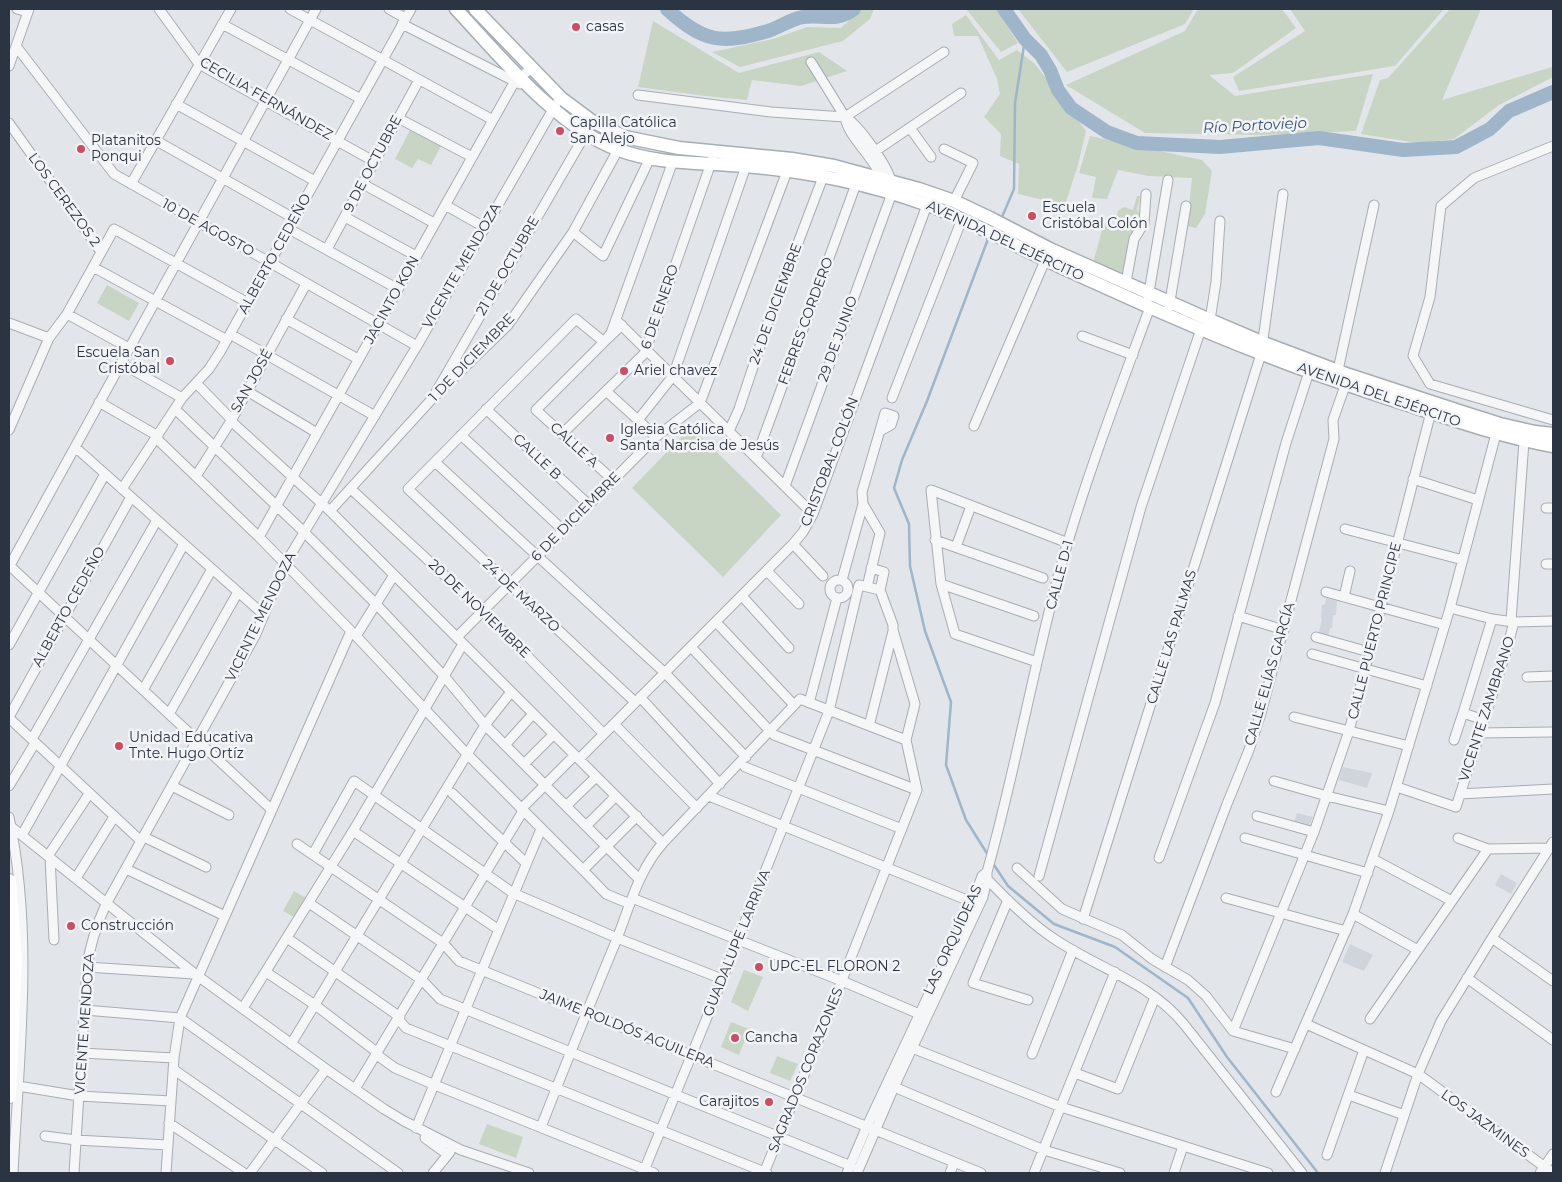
<!DOCTYPE html>
<meta charset="utf-8">
<style>
body{margin:0}
#map{position:relative;width:1562px;height:1182px;overflow:hidden;background:#e2e6ea;font-family:Montserrat,sans-serif}
canvas{display:block}
.frame{position:absolute;inset:0;border:10px solid #2b3442;pointer-events:none}
</style>
<div id="map">
<canvas width="1562" height="1182"></canvas>
<div class="frame"></div>
</div>
<script>
const context = document.querySelector('canvas').getContext('2d');
context.lineJoin = 'round';
function paint(path, color) { context.fillStyle = color; context.fill(path, 'evenodd'); }
function trace(path, color, width, dash) { context.strokeStyle = color; context.lineWidth = width; context.lineCap = dash ? 'butt' : 'round'; context.setLineDash(dash || []); context.stroke(path); }
function label(font, color, halo, rows, align = 'center') {
  context.font = font + ' Montserrat,sans-serif'; context.lineWidth = 5; context.setLineDash([]); context.textBaseline = 'middle'; context.strokeStyle = halo; context.fillStyle = color; for (const [text, x, y, turn = 0] of rows) {
    context.save(); context.translate(x, y); context.rotate((+turn || 0) * Math.PI / 180); context.textAlign = isNaN(turn) ? turn : align; if (halo) context.strokeText(text, 0, 0); context.fillText(text, 0, 0); context.restore();
  }
}
paint(new Path2D(`
 M1326 598 1337 601 1336 615H1333L1332 628H1330L1327 641 1319 639V631L1322 619H1321L1322 605 1325 604Z
 M1343 767 1372 773 1367 788 1339 780Z
 M1297 813 1313 817 1309 826 1294 822Z
 M1501 874 1517 883 1511 894 1495 885Z
 M1350 944 1373 955 1364 971 1342 962Z`), '#d0d5dc');
paint(new Path2D(`
 M861 9H874L870 19 843 41 740 67 712 52 773 39 807 27 841 28Z
 M966 9H996L1018 43 1001 52Z
 M1018 9H1194L1185 24 1067 72Z
 M1198 9H1282L1296 28 1233 73 1209 75 1235 96 1373 74 1356 131 1262 135 1145 133 1066 85 1185 31Z
 M1290 9H1444L1395 66 1239 91 1233 77 1305 31Z
 M1450 9H1481L1442 100 1552 67 1553 77 1499 105 1454 139 1418 143 1361 134 1380 80 1388 78Z
 M966 15 999 60 1017 50 1035 64 1086 131 1078 165 1065 205 1018 194 1019 164 1000 156 1001 134 984 117 1000 94 997 79 978 36H954L952 24Z
 M653 21 739 73 819 52 847 71 801 86 752 80 747 100 705 96 638 87Z
 M410 130 441 146 431 165 418 159 412 168 395 159Z
 M1090 136 1202 160 1212 171 1205 214 1196 228 1187 226 1192 178 1149 176 1118 170 1107 199 1092 198 1096 177 1079 173Z
 M1137 196H1140L1137 209 1138 212 1142 214 1138 222H1135L1123 273 1093 263 1104 223 1115 226 1118 211 1124 207 1133 210Z
 M107 285 139 303 129 321 97 303Z
 M691 427 781 515 723 577 632 488Z
 M294 891 306 898 294 917 283 911Z
 M744 970 763 977 748 1011 731 1002Z
 M731 1022 749 1029 739 1055 721 1047Z
 M777 1056 798 1064 790 1081 770 1073Z
 M487 1124 523 1137 516 1158 479 1144Z`), '#c8d4c4');
trace(new Path2D(`
 M1002 217 1014 189 1015 103 1025 39
 M988 855 966 820 946 765 951 702 925 631 910 566 909 524 894 488 902 460 927 401 988 239
 M992 862 1008 886 1054 924 1115 947 1188 998 1227 1057 1318 1173`), '#9fb5c9', 2.5);
trace(new Path2D(`
 M667 9C703 42 721 45 768 31 780 27 791 19 803 17 823 14 836 23 854 9
 M1004 9 1025 39 1041 55 1050 70 1058 90 1071 108 1107 132 1137 143 1220 147 1319 138 1403 150 1456 147 1490 129 1509 111 1553 92`), '#9fb5c9', 14);
const minor = new Path2D(`
 M17 9 28 12
 M159 9 199 64 375 162
 M290 9 493 120
 M389 9 405 18
 M222 24 361 99
 M402 24 520 84
 M16 46 114 174 417 346
 M811 62 845 117C848 138 876 158 882 181
 M9 66 29 9
 M638 95 771 112 845 117 944 52
 M176 104 315 181
 M398 118 472 157
 M9 123 101 252
 M910 128 931 157
 M155 140 295 219
 M1553 146 1474 178 1441 206 1430 297 1413 356 1430 384 1553 420
 M944 149 973 163 954 201
 M871 154 961 93
 M131 184 231 9
 M363 184 434 223
 M445 205 484 227
 M345 217 416 256
 M289 229 398 289
 M573 232 603 256 650 158
 M327 249 419 80
 M93 267 227 340
 M1126 282 1134 239 1144 223 1146 194
 M1148 298 1168 180
 M1169 307 1186 206
 M67 314 129 348
 M286 319 358 359
 M1210 320 1216 282 1220 221
 M9 323 49 338
 M619 323 813 514
 M622 325 604 342 576 319 408 489 635 702
 M230 334 375 416
 M1082 336 1133 355
 M121 363 182 398
 M1338 370 1374 205
 M196 383 231 419
 M247 391 317 433
 M606 391 638 420
 M436 392 586 133
 M892 398 962 219
 M99 402 158 436
 M175 409 304 532 375 603 444 676 485 725 639 879
 M486 409 589 505
 M231 421 330 511 663 843
 M974 426 1047 256
 M9 430 49 338 67 314 114 229 248 303
 M729 431 739 409 768 322 823 177
 M562 434 647 351 646 349 712 160
 M461 435 563 530
 M656 437 638 420 673 376 746 166
 M156 438 259 537 356 636 467 754 583 870 637 816
 M75 447 264 615
 M756 458 856 184
 M435 462 665 673 746 757
 M196 476 231 421 306 284
 M1413 479 1478 500
 M613 480 536 410 604 342 611 333 673 161
 M785 486 892 193C892 189 892 185 891 181 887 165 859 125 845 117
 M122 489 182 398 209 369 220 352 411 9
 M351 489 482 610 604 734
 M863 504 880 533 867 587
 M1546 508H1553
 M330 511 431 400 508 325 573 232 625 137
 M1345 529 1463 560
 M259 537 493 120 515 81 532 68
 M935 540 1043 578
 M793 544 823 576
 M956 547 971 506
 M1546 564H1553
 M10 566 272 810
 M9 567 316 9
 M767 571 799 604
 M1350 571 1344 597 1445 625
 M830 589a9 9 0 1 1 18 0a9 9 0 1 1-18 0Z
 M842 580 863 504 862 492 885 413 894 416 891 425 880 431
 M941 584 1034 616
 M1326 592 1344 597
 M742 596 789 648
 M1450 608 1492 619 1514 622 1553 621
 M1238 616 1284 630
 M716 622 794 705
 M356 636 394 575
 M457 637 656 437 700 403 789 166
 M1316 637 1369 652
 M9 645 105 474
 M691 647 770 731
 M1312 654 1427 686
 M1037 662 955 634 941 584 931 490 1068 543
 M1527 677 1553 676
 M143 690 212 569
 M640 697 720 784
 M809 703 837 598
 M169 714 238 592
 M9 717 131 497
 M1294 717 1409 746
 M9 718 141 841
 M1484 720 1463 713 1492 619
 M614 724 697 808
 M869 726 893 631
 M1479 733 1553 732
 M774 735 917 790
 M32 739 157 520
 M1454 740 1463 713
 M505 745 533 714
 M579 759 793 544 803 532 813 514 927 205
 M524 764 554 734
 M745 767 902 829
 M1274 781 1327 796 1389 811
 M9 786 35 743
 M172 786 229 815
 M1397 787 1456 807 1506 652 1514 622 1511 621 1524 441 1525 436
 M452 793 526 863
 M1460 794 1553 789
 M709 796 972 902
 M566 806 596 777
 M521 809 575 755
 M1257 816 1314 832
 M9 817C34 935 19 1055 13 1173
 M9 825 195 974 326 1069 384 1109 404 1121 461 1150 529 1173
 M586 826 616 796
 M353 831 499 930
 M22 835 184 544
 M144 837 206 867
 M1245 838 1368 873
 M1458 838 1488 849 1550 848
 M297 844 443 943 459 961 981 1173
 M313 854 354 781 513 893 617 938 722 979
 M48 856 89 794
 M50 857 54 940
 M1159 858 1215 703 1286 443 1309 372
 M1373 859 1452 901
 M1017 868 1062 909 1122 935 1152 959 1188 980 1206 996 1233 1031 1295 1049
 M126 869 225 916
 M583 870 606 894 630 904
 M1039 876 1141 507 1201 329
 M76 878 114 817
 M987 879C1007 900 1029 922 1053 938 1095 967 1149 982 1183 1023L1302 1173
 M632 898 842 981 924 1016
 M1226 898 1346 931
 M1008 900 973 983 1028 1000
 M309 903 422 980 440 999 851 1166
 M1353 914 1418 950
 M1083 919 1261 354 1283 194
 M287 938 400 1017
 M1492 938 1553 981
 M87 967 194 974
 M1165 967 1227 804 1249 750 1261 713 1334 439 1333 420 1347 380
 M266 972 315 1005 378 1053
 M1467 978 1553 1040
 M243 1008 353 831 463 644
 M85 1010 180 1018 398 1173
 M1370 1019 1488 849
 M399 1020 406 1028 767 1173
 M1306 1024 1418 1074 1553 1173
 M1233 1031 1314 832 1349 731 1432 408
 M291 1044 485 725 511 692
 M912 1048 1061 1107 1268 1173
 M82 1053 174 1058
 M1032 1054 1073 950
 M377 1055 395 1068 435 1085 654 1173
 M173 1069 322 1173
 M1075 1073 1118 1089 1155 997
 M12 1085 79 1096 171 1101
 M894 1087 1044 1150 1120 1173
 M355 1089 523 811
 M1276 1092 1353 914 1389 811 1450 608 1497 430
 M1349 1095 1404 1115
 M169 1123 244 1173
 M541 1127C565 1066 589 1006 614 946 629 910 637 872 663 843L800 699 906 740
 M416 1128 541 829
 M45 1136 76 1140 168 1145
 M425 1138 447 1154
 M1327 1155 1364 1050
 M74 1173 87 967C90 944 97 924 106 904L256 634 285 564 417 346 556 104
 M166 1173 174 1058 180 1018 351 631
 M250 1173 326 1069
 M433 1173 450 1152
 M643 1173 708 1015 829 711 859 585 880 590
 M764 1173 826 1021 917 790 906 740 915 704 893 630V625L880 590 884 572 871 568
 M847 1173 867 1126 975 896 982 876 987 872
 M857 1173 894 1087 983 897 987 879V872C1015 772 1033 669 1060 569 1085 480 1118 394 1150 307
 M950 1173 954 1163
 M1034 1173 1115 972
 M1174 1173 1183 1146
 M1385 1173 1418 1074 1441 1021 1492 938 1553 842
 M1540 1173 1553 1154`);
const secondary = new Path2D(`
 M456 9C500 56 558 128 619 150 659 165 704 162 745 166 807 171 870 184 928 205 975 223 1019 248 1065 269 1131 299 1197 329 1265 355 1312 374 1360 389 1408 405 1456 421 1503 437 1553 446
 M475 9 561 98 592 121 625 137 679 148 792 159 834 166 919 189 954 201 990 218 1050 249 1210 320 1264 343 1349 375 1465 413 1500 424 1535 432 1553 434`);
const primary = new Path2D(`
 M9 881 15 959 9 1096`);
trace(minor, '#a7adb4', 11);
trace(secondary, '#a7adb4', 15);
trace(primary, '#a2abb5', 16);
trace(minor, '#f5f6f8', 9);
trace(secondary, '#fff', 12);
trace(primary, '#fff', 14);
for (const [x, y, r, color] of [
 [576,27,5,"#ca4d65"],
 [560,131,5,"#ca4d65"],
 [81,149,5,"#ca4d65"],
 [1032,216,5,"#ca4d65"],
 [170,361,5,"#ca4d65"],
 [624,371,5,"#ca4d65"],
 [610,438,5,"#ca4d65"],
 [119,746,5,"#ca4d65"],
 [71,926,5,"#ca4d65"],
 [759,967,5,"#ca4d65"],
 [735,1038,5,"#ca4d65"],
 [769,1102,5,"#ca4d65"]
]) { const dot = new Path2D(); dot.arc(x, y, r, 0, 2 * Math.PI); context.fillStyle = color; context.fill(dot); trace(dot, '#f2f4f7', 2); }
label('14px', '#2b3442', '#f2f4f7', [
 ["casas",586,27],
 ["Capilla Católica",570,123],
 ["San Alejo",570,139],
 ["Platanitos",91,141],
 ["Ponqui",91,157],
 ["Escuela",1042,208],
 ["Cristóbal Colón",1042,224],
 ["Escuela San",160,353,"right"],
 ["Cristóbal",160,369,"right"],
 ["Ariel chavez",634,371],
 ["Iglesia Católica",620,430],
 ["Santa Narcisa de Jesús",620,446],
 ["Unidad Educativa",129,738],
 ["Tnte. Hugo Ortíz",129,754],
 ["Construcción",81,926],
 ["UPC-EL FLORON 2",769,967],
 ["Cancha",745,1038],
 ["Carajitos",759,1102,"right"]
], 'left');
label('14px', '#2b3442', '#f2f4f7', [
 ["CECILIA FERNÁNDEZ",266,99,30],
 ["9 DE OCTUBRE",373,164,-62],
 ["LOS CEREZOS 2",64,200,54],
 ["10 DE AGOSTO",208,228,29],
 ["AVENIDA DEL EJÉRCITO",1005,241,25],
 ["ALBERTO CEDEÑO",275,254,-61],
 ["VICENTE MENDOZA",462,266,-60],
 ["21 DE OCTUBRE",508,266,-60],
 ["JACINTO KON",392,300,-61],
 ["24 DE DICIEMBRE",776,304,-70],
 ["6 DE ENERO",660,307,-71],
 ["FEBRES CORDERO",806,321,-70],
 ["29 DE JUNIO",838,339,-70],
 ["1 DE DICIEMBRE",472,358,-46],
 ["SAN JOSÉ",252,381,-61],
 ["AVENIDA DEL EJÉRCITO",1379,395,19],
 ["CALLE A",574,445,42],
 ["CALLE B",537,457,43],
 ["CRISTOBAL COLÓN",830,462,-69],
 ["6 DE DICIEMBRE",576,517,-45],
 ["CALLE D-1",1060,575,-75],
 ["24 DE MARZO",521,596,43],
 ["ALBERTO CEDEÑO",69,607,-61],
 ["20 DE NOVIEMBRE",479,609,44],
 ["VICENTE MENDOZA",261,617,-64],
 ["CALLE PUERTO PRINCIPE",1375,631,-76],
 ["CALLE LAS PALMAS",1172,637,-73],
 ["CALLE ELÍAS GARCÍA",1270,674,-74],
 ["VICENTE ZAMBRANO",1487,709,-72],
 ["LAS ORQUÍDEAS",953,940,-65],
 ["GUADALUPE LARRIVA",737,943,-68],
 ["VICENTE MENDOZA",85,1024,-86],
 ["JAIME ROLDÓS AGUILERA",627,1029,22],
 ["SAGRADOS CORAZONES",806,1070,-68],
 ["LOS JAZMINES",1485,1124,36]
]);
label('italic 15px', '#365574', '#f2f4f7', [
 ["Río Portoviejo",1255,126,-3]
]);
</script>
